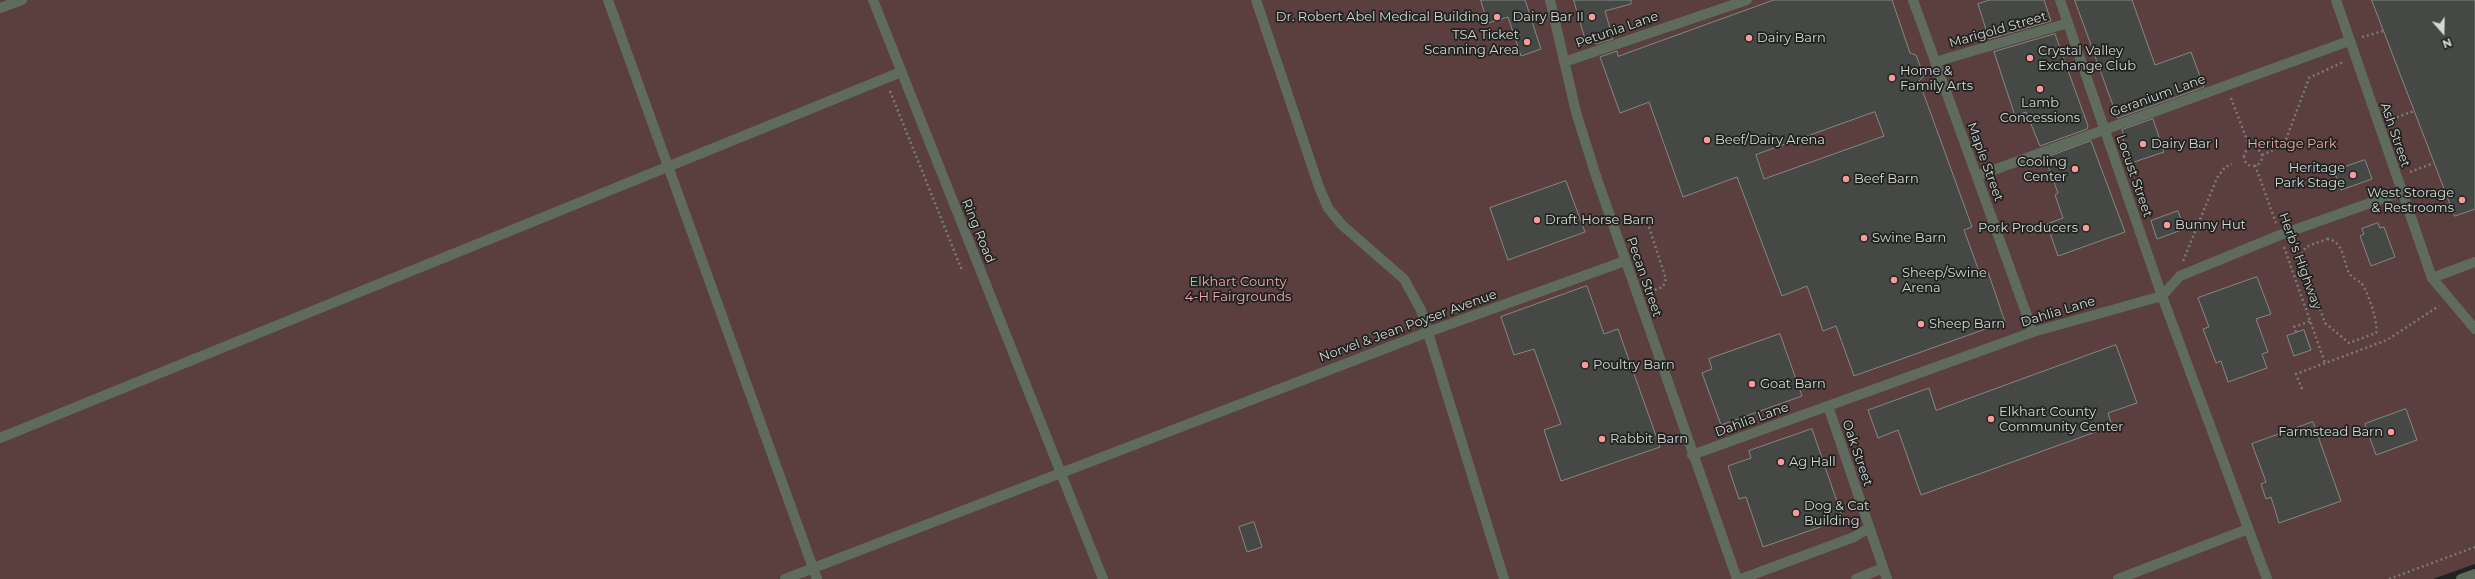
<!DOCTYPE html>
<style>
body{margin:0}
#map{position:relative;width:2475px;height:579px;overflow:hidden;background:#20221f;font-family:Montserrat,sans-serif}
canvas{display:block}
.north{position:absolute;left:2423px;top:12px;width:40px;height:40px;-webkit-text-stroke:3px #20221f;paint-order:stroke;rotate:160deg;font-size:11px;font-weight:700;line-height:16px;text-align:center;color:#d6d8d6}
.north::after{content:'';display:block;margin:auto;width:14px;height:18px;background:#d6d8d6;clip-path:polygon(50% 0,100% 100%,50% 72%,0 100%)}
</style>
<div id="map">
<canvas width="2475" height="579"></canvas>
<div class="north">N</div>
</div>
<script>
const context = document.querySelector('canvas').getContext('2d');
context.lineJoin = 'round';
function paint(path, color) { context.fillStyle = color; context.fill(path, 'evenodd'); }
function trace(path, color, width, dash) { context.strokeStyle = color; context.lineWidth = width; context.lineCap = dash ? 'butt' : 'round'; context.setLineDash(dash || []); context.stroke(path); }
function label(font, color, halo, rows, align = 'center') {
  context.font = font + ' Montserrat,sans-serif'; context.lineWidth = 3.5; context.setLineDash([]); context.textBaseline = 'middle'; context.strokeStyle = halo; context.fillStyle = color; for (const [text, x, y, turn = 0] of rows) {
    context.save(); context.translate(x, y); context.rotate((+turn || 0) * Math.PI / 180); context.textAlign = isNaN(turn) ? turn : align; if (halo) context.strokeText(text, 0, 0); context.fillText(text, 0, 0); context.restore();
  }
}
paint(new Path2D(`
 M0 0H2475V564L2433 579H0Z`), '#5b3e3e');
const building = new Path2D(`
 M1481 0H1525L1541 49 1521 56 1508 17 1488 23Z
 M1574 0H1631V4L1605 11 1613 39 1596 44 1593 38 1586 41Z
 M1774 0H1892L1910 53 1916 55 1924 76 1919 81 1972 227 1964 230 1980 274 1988 272 2005 322 1854 376 1836 326 1823 331 1807 286 1782 296 1737 177 1683 197 1649 102 1620 113 1600 57 1617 51 1618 56ZM1875 112 1884 136 1764 179 1756 155Z
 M1990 0H2044L2051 21 1989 39 1978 4Z
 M2075 0H2132L2155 65 2191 52 2204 87 2118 118Z
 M2372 0H2475V209L2455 216Z
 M2055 34 2088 126 2087 129 2040 146 2026 112 2015 116 1994 52Z
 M2153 119 2164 152 2131 163 2122 136H2124L2122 130Z
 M2091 141 2125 232 2058 256 2047 224 2063 218 2055 195 2058 193 2045 158Z
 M2365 160 2372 179 2341 190 2334 171Z
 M1566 181 1585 232 1508 260 1490 208Z
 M2178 211 2184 229 2157 239 2151 221Z
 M2378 223 2380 228 2384 227 2395 257 2371 266 2360 236 2364 234 2362 229Z
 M2257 277 2271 314 2256 319 2268 352 2262 354 2267 368 2228 382 2221 361 2216 363 2203 329 2209 327 2198 298Z
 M1587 286 1604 334 1618 329 1660 447 1561 481 1544 430 1561 424 1534 349 1514 355 1501 317Z
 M2304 330 2311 350 2294 356 2287 336Z
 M1780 334 1802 396 1721 425 1702 373 1712 369 1709 359Z
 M2116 345 2137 403 2108 413 2112 426 1921 495 1898 430 1878 438 1868 410 1929 388 1936 410Z
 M2406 409 2417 440 2376 455 2365 424Z
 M2313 422 2341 501 2279 523 2271 497 2266 499 2261 484 2266 482 2252 444Z
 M1812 429 1843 519 1763 547 1746 497 1739 499 1728 466 1751 458 1749 451Z
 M1254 522 1262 547 1247 552 1239 527Z`);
paint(building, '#454844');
trace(building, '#848884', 1);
trace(new Path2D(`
 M2362 37 2383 31
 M890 91 961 268 965 266
 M2231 98 2250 148
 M2392 119 2414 111
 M2244 157a9 9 0 1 1 18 0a9 9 0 1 1-18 0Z
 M2262 155 2284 145 2309 78 2341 63 2342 59
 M2255 165 2276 223
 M2410 172 2434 163
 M1649 227 1666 279 1663 287 1651 291
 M2327 239C2344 241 2343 261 2349 273 2352 278 2358 280 2361 283 2368 290 2379 326 2376 333L2349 343 2325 323 2301 256 2306 247Z
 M2284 247 2325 363
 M2183 261 2217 178 2225 167 2232 164
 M2296 332 2294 327 2311 321
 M2302 389 2296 374 2387 340 2439 306
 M2389 579 2475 547`), '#797b78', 2.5, [2, 3]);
trace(new Path2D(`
 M608 0 817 579
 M873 0 1103 579
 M1256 0 1319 187 1328 208 1342 225 1404 279 1421 310 1504 579
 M1550 0 1576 112 1596 176 1737 579
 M1913 0 2033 332
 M2060 0 2162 296 2267 579
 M2336 0 2432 278 2475 329
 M0 8 22 0
 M1564 62 1747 0
 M1935 62 2068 23
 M1977 176 2349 41
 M2432 278 2475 262
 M1828 406 1887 579
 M0 438 901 72
 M1692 455 2033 332 2162 296 2180 276 2280 235 2401 192
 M785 579 1428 332 1625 261
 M1741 579 1854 537 1869 528
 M1856 579 1883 568
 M2118 579 2248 529
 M2461 579 2475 574`), '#5f6c5d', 10);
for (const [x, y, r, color] of [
 [1497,17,4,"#f59b9d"],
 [1592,17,4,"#f59b9d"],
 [1749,38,4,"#f59b9d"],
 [1527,42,4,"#f59b9d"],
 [2030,58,4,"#f59b9d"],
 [1892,78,4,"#f59b9d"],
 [2040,89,4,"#f59b9d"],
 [1707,140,4,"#f59b9d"],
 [2143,144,4,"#f59b9d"],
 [2075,169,4,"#f59b9d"],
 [2353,175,4,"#f59b9d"],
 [1846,179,4,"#f59b9d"],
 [2462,200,4,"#f59b9d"],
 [1537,220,4,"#f59b9d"],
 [2167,225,4,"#f59b9d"],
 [2086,228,4,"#f59b9d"],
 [1864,238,4,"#f59b9d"],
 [1894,280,4,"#f59b9d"],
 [1921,324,4,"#f59b9d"],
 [1585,365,4,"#f59b9d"],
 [1752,384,4,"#f59b9d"],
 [1991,419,4,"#f59b9d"],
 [2391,432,4,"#f59b9d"],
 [1602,439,4,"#f59b9d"],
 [1781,462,4,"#f59b9d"],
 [1796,513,4,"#f59b9d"]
]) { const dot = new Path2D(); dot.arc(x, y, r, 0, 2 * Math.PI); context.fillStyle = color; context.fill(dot); trace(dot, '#20221f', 1.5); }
label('13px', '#d6d8d6', '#20221f', [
 ["Dr. Robert Abel Medical Building",1489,17,"right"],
 ["Dairy Bar II",1584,17,"right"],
 ["TSA Ticket",1519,35,"right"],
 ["Scanning Area",1519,50,"right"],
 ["Dairy Barn",1757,38],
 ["Crystal Valley",2038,51],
 ["Exchange Club",2038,66],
 ["Home &",1900,71],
 ["Family Arts",1900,86],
 ["Lamb",2040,103,"center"],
 ["Concessions",2040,118,"center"],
 ["Beef/Dairy Arena",1715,140],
 ["Dairy Bar I",2151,144],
 ["Cooling",2067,162,"right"],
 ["Center",2067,177,"right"],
 ["Heritage",2345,168,"right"],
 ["Park Stage",2345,183,"right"],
 ["Beef Barn",1854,179],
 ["West Storage",2454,193,"right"],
 ["& Restrooms",2454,208,"right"],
 ["Draft Horse Barn",1545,220],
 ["Bunny Hut",2175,225],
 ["Pork Producers",2078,228,"right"],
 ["Swine Barn",1872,238],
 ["Sheep/Swine",1902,273],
 ["Arena",1902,288],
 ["Sheep Barn",1929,324],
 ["Poultry Barn",1593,365],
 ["Goat Barn",1760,384],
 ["Elkhart County",1999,412],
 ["Community Center",1999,427],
 ["Farmstead Barn",2383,432,"right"],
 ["Rabbit Barn",1610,439],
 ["Ag Hall",1789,462],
 ["Dog & Cat",1804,506],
 ["Building",1804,521]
], 'left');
label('13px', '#d6d8d6', '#20221f', [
 ["Petunia Lane",1617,30,-19],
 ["Marigold Street",1998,30,-16],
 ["Geranium Lane",2158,96,-20],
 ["Ash Street",2395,135,71],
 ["Maple Street",1985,162,70],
 ["Locust Street",2134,176,71],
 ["Ring Road",978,231,68],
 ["Herb's Highway",2300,261,70],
 ["Pecan Street",1644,277,71],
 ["Dahlia Lane",2058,312,-17],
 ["Norvel & Jean Poyser Avenue",1408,326,-20],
 ["Dahlia Lane",1752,420,-20],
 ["Oak Street",1857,453,71]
]);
label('13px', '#f4a8a9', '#20221f', [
 ["Heritage Park",2292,144],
 ["Elkhart County",1238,282],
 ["4-H Fairgrounds",1238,297]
]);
</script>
